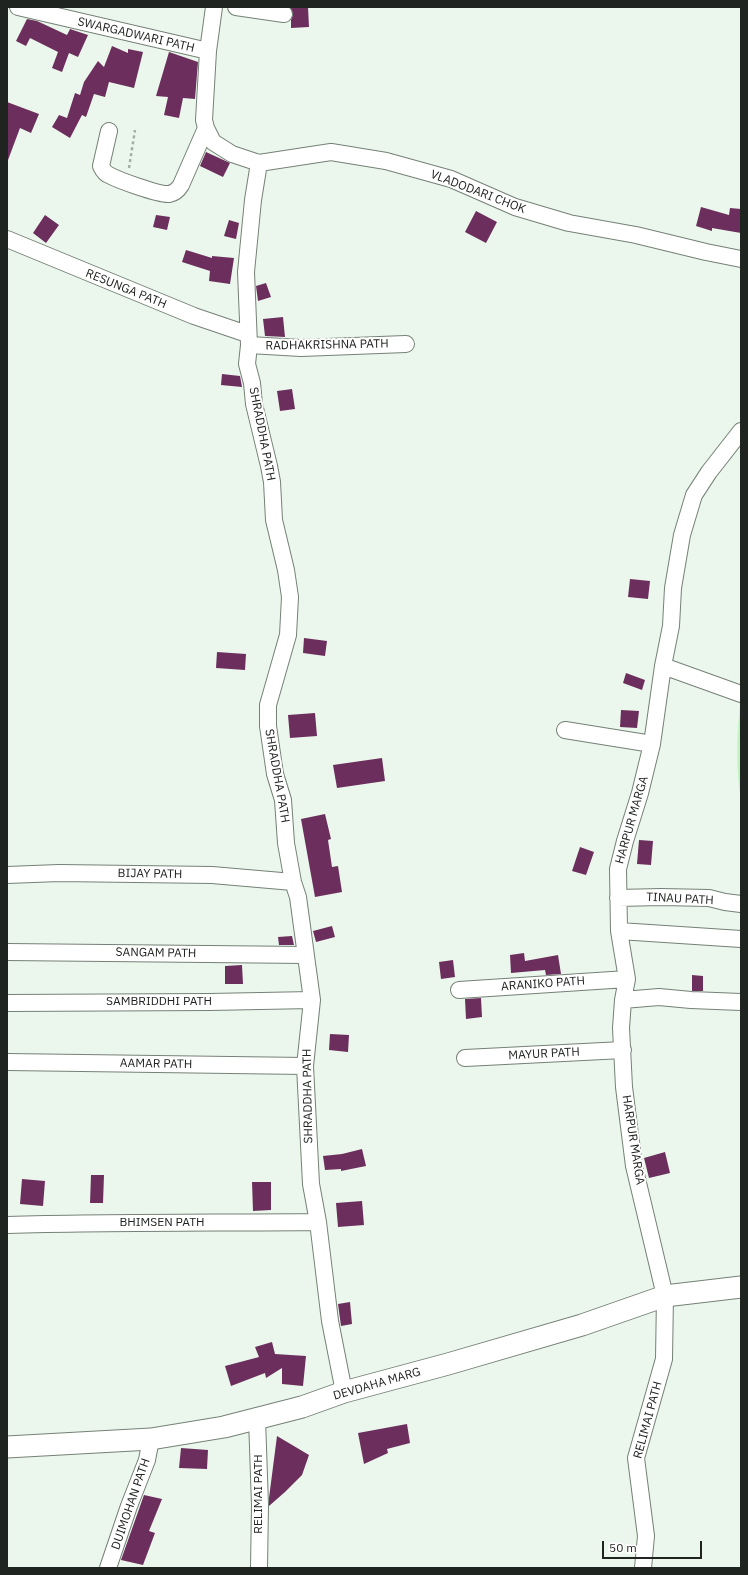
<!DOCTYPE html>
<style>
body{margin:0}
#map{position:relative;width:748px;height:1575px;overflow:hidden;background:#ebf7ec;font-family:"IBM Plex Sans",sans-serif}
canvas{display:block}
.frame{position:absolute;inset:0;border:8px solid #202420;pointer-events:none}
.scale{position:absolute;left:602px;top:1541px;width:100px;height:18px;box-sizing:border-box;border:2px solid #202420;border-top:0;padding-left:5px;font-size:12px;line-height:14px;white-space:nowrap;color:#202420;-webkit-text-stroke:3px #fff;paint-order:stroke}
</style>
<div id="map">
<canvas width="748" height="1575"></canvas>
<div class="frame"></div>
<div class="scale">50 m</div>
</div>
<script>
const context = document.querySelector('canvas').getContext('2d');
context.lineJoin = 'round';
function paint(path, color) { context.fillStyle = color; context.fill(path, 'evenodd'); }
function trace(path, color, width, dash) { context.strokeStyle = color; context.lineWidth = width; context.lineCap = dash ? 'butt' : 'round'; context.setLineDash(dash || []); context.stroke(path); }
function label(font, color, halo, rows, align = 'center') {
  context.font = font + ' "IBM Plex Sans",sans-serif'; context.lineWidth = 4; context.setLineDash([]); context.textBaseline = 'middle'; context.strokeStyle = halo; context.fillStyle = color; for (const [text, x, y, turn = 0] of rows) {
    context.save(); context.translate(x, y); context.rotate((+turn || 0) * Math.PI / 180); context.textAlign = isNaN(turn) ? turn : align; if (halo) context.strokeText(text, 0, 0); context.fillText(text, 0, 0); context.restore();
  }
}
paint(new Path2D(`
 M741 696V800C735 765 737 730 741 696Z`), '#bdf4c2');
paint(new Path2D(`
 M290 7H308L309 27 291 28V20L293 15Z
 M27 19 37 21 67 35 70 29 88 35 78 57 69 53 62 72 52 68 58 52 30 38 26 46 16 41Z
 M112 46 128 53V49L143 52 134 88 109 82 105 97 94 94 86 117 82 115 70 138 52 127 59 115 67 118 75 93 80 95 84 82 98 61 104 67Z
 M169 52 198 62 195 99 183 98 179 118 164 115 168 97 156 96Z
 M7 102 39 114 31 133 20 128 8 160Z
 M206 152 230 163 223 177 200 166Z
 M701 207 729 215 730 208 741 209V233L712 228V231L696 226Z
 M476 211 497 222 486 243 465 232Z
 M45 215 59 225 46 243 33 233Z
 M156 215 170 217 167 230 153 227Z
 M229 220 239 223 236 239 224 236Z
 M186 250 212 258V256L234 258 230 284 209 281 210 271 182 262Z
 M266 283 271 297 258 301 256 286Z
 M283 317 285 337 265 336 263 319Z
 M222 374 240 376 242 387 221 385Z
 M292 389 295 409 280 411 277 391Z
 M630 579 650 581 648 599 628 597Z
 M304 638 327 641 325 656 303 653Z
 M217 652 246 654 245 670 216 668Z
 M626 673 645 680 642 690 623 683Z
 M621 710 639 711 637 728 620 727Z
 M315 713 317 736 290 738 288 715Z
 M382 758 385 781 337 788 333 765Z
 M325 814 331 839 328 840 332 867 338 866 342 892 315 897 301 819Z
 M639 840 653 841 651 865 637 864Z
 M580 847 594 852 586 875 572 871Z
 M332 926 335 937 316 942 313 931Z
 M292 936 294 945H279L278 937Z
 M524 953 525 961 558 955 561 974 546 975 545 970 511 973 510 955Z
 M453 960 455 977 441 979 439 962Z
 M242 965 243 984H225V966Z
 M692 975 703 976V991H692Z
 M481 998 482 1017 466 1019 465 999Z
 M330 1034 349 1035 348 1052 329 1050Z
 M362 1149 366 1166 341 1171V1169L325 1170 323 1156 342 1154Z
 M665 1152 670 1173 649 1178 644 1158Z
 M91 1175H104L103 1203H90Z
 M22 1179 45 1181 43 1206 20 1204Z
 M252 1182H271V1210L253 1211Z
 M362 1201 364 1225 338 1227 336 1203Z
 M350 1302 352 1324 341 1326 338 1304Z
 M272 1342 275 1354 306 1356 303 1386 282 1384V1368L266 1378 265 1373 231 1386 225 1366 259 1357 255 1347Z
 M407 1424 410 1443 387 1449 388 1453 364 1464 358 1433Z
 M277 1436 309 1455 302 1475 285 1492 269 1506V1498Z
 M181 1448 208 1450 207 1469 179 1468Z
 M144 1495 162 1499 149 1531 155 1533 143 1565 121 1560Z`), '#6c2f5d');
const minor = new Path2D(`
 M18 7 208 51
 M214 7 208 51 204 120 206 128 213 142 232 154 259 163 331 152 386 161 451 179 515 207 569 223 636 235 706 252 741 259
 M236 7 284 14
 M109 131 101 166C103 170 104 173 109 175 118 180 159 195 169 194 175 193 178 190 181 185L206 128
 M259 163 253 200 246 272 249 345 247 364 252 383 254 404 269 466 272 482 274 520 286 570 290 597 288 635 268 705V726L275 774 283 800 286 843 293 882 298 897 312 1000 305 1066 311 1184 318 1222 330 1321 344 1392
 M7 239 194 316 247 334
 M249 345 301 348 406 344
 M663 666 741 694
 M565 730 652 744
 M7 875 59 873 212 875 293 882
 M618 898 661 897 709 898 725 902 741 904
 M619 931 741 939
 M7 952 306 955
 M459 990 627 979
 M623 1000 659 997 691 1000 741 1002
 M7 1003 209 1002 312 1000
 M465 1058 623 1050
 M7 1062 305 1066
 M7 1225C111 1222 214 1223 318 1222
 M257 1419 260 1505 259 1568
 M108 1568 129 1506 147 1460 151 1439
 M643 1568 646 1536 636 1458 664 1359 665 1296 634 1166 624 1087 621 1028 623 1000 627 979 619 931 618 869 625 841 640 793 652 744 663 666 671 626 673 588 682 535 694 495 709 472 741 431`);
const major = new Path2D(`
 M7 1447 151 1439 224 1427 302 1407 344 1392 448 1364 582 1325 665 1296 741 1287`);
trace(minor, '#758076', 18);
trace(major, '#758076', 23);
trace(new Path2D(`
 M129 168 135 130`), '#a4ada5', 2.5, [3, 3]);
trace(minor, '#fff', 16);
trace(major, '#fff', 21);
label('12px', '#202420', '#fff', [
 ["SWARGADWARI PATH",136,35,13],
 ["VLADODARI CHOK",478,192,21],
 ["RESUNGA PATH",126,289,22],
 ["RADHAKRISHNA PATH",327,345,-1],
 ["SHRADDHA PATH",262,434,79],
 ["SHRADDHA PATH",277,776,80],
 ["HARPUR MARGA",632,820,-74],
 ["BIJAY PATH",150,874,1],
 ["TINAU PATH",680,899,3],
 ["SANGAM PATH",156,953,1],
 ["ARANIKO PATH",543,984,-4],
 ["SAMBRIDDHI PATH",159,1002],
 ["MAYUR PATH",544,1054,-3],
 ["AAMAR PATH",156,1064,1],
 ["SHRADDHA PATH",308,1096,-91],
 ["HARPUR MARGA",633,1140,81],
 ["BHIMSEN PATH",162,1223],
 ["DEVDAHA MARG",377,1384,-16],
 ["RELIMAI PATH",648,1420,-75],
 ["RELIMAI PATH",259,1494,-90],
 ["DUIMOHAN PATH",131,1504,-71]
]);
</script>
